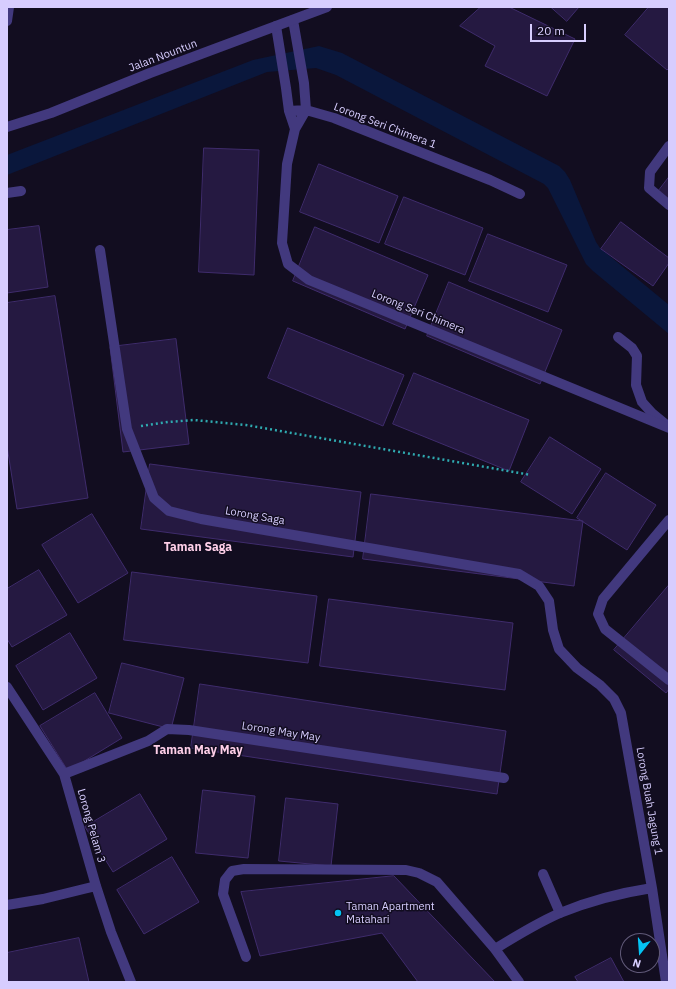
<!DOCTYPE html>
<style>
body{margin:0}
#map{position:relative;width:676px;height:989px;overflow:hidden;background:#120d20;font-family:"IBM Plex Sans",sans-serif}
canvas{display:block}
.frame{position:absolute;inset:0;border:8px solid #d7cdfe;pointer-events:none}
.north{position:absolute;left:620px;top:933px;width:40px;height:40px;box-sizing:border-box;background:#120d20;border:1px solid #615a79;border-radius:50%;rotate:197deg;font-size:11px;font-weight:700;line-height:16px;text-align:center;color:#d7cdfe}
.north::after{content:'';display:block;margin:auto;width:14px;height:18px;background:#04c3f3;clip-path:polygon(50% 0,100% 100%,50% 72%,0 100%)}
.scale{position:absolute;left:530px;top:24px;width:56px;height:18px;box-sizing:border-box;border:2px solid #d7cdfe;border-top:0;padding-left:5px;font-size:12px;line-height:14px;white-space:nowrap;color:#d7cdfe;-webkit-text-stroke:3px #120d20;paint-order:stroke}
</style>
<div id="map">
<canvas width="676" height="989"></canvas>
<div class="frame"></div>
<div class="north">N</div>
<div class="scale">20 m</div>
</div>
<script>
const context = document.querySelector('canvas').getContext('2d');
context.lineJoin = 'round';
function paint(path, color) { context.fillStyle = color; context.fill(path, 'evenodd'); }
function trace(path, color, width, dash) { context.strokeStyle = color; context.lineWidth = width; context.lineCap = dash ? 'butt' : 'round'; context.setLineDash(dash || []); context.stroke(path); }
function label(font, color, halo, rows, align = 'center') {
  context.font = font + ' "IBM Plex Sans",sans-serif'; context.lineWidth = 3; context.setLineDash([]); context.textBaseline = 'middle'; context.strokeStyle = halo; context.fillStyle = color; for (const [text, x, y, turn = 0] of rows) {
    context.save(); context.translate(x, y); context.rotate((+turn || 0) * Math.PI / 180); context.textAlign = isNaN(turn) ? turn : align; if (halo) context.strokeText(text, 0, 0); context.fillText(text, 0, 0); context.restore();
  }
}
paint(new Path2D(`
 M319 46 342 53 559 166 565 172 570 180 596 242 600 248 669 305V334L593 271 586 264 548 188 544 184 336 75 316 68 267 72 7 175V155L253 60Z`), '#0a173c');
const building = new Path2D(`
 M481 7H509L575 39 547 96 485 66 495 46 460 26Z
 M551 7H579L567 21Z
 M649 7H669V68L667 70 625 35Z
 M204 148 259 150 254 275 199 272Z
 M319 164 398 196 379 243 300 212Z
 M669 177V203L657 193Z
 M404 197 483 228 465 275 385 244Z
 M621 222 669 258V263L653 286 601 249Z
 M39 226 48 287 7 293V230Z
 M315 227 428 275 405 329 293 281Z
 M488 234 567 265 548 312 469 281Z
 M449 282 562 330 540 384 427 336Z
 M55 296 88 498 17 509 7 446V303Z
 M288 328 404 375 383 426 268 378Z
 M176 339 189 444 123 452 110 347Z
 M414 373 529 420 509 471 393 424Z
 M550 437 601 469 572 514 521 482Z
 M150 464 361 492 353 557 141 529Z
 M606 473 656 505 627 550 577 518Z
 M371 494 583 521 574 586 363 559Z
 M92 514 128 573 78 603 42 545Z
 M39 570 67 615 12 647 7 639V589Z
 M132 572 317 596 308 663 124 640Z
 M669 585V689L666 693 614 650Z
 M329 599 513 623 505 690 320 666Z
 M70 633 97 678 43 710 16 666Z
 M122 663 184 678 171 729 109 713Z
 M200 684 506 731 497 794 191 748Z
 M95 693 122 738 68 771 40 726Z
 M203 790 255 796 248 858 196 853Z
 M140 794 167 839 113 872 85 827Z
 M286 798 338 804 331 866 279 861Z
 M172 857 199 902 144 934 117 890Z
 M394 876 495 982H418L382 933 260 956 241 892Z
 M79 938 89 982H7V953Z
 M611 958 624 982H578L575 977Z`);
paint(building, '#251941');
trace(building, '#3f2c6c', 1);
trace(new Path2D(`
 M141 426 168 422 194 420 246 425 531 475`), '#2faab0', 2.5, [2, 3]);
trace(new Path2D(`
 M7 193 21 191
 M618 337 632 348 637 356 636 385 642 402 652 413 669 427
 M543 874 560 913`), '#42397e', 10);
trace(new Path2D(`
 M293 20 304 83 306 110 295 129 287 164 282 243 288 264 309 280 669 428
 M7 21 9 7
 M276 26 286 88 289 111 295 129
 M289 111 306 110 334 118 490 180 520 194
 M669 146 650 172 649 188 669 205
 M100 250 127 429 154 498 169 511 201 519 519 574 539 586 549 601 553 630 559 649 577 668 600 685 614 699 621 713 652 888 666 982
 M669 520 603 599 598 614 605 629 669 680
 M7 687 64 774 96 886 111 932 131 982
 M64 774 148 741 167 729 189 730 504 778
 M7 905 43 899 96 886
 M495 949C516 936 537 923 560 913 589 901 620 893 652 888
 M246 957 223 894 225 880 232 871 244 869 406 870 419 873 437 882 495 949 519 982`), '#42397e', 10);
trace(new Path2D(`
 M7 127 51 113 150 73 327 7`), '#42397e', 10);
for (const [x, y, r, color] of [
 [338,913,4,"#04c3f3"]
]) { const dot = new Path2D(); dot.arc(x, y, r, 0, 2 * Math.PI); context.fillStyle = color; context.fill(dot); trace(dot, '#120d20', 1.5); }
label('11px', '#d7cdfe', '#120d20', [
 ["Jalan Nountun",163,56,-21],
 ["Lorong Seri Chimera 1",385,126,21],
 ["Lorong Seri Chimera",418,312,22],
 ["Lorong Saga",255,516,10],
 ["Lorong May May",281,732,9],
 ["Lorong Buah Jagung 1",649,801,80],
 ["Lorong Pelam 3",91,826,74]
]);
label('11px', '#d7cdfe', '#120d20', [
 ["Taman Apartment",346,907],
 ["Matahari",346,920]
], 'left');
label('bold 12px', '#fecfe8', '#120d20', [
 ["Taman Saga",198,548],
 ["Taman May May",198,751]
]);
</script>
